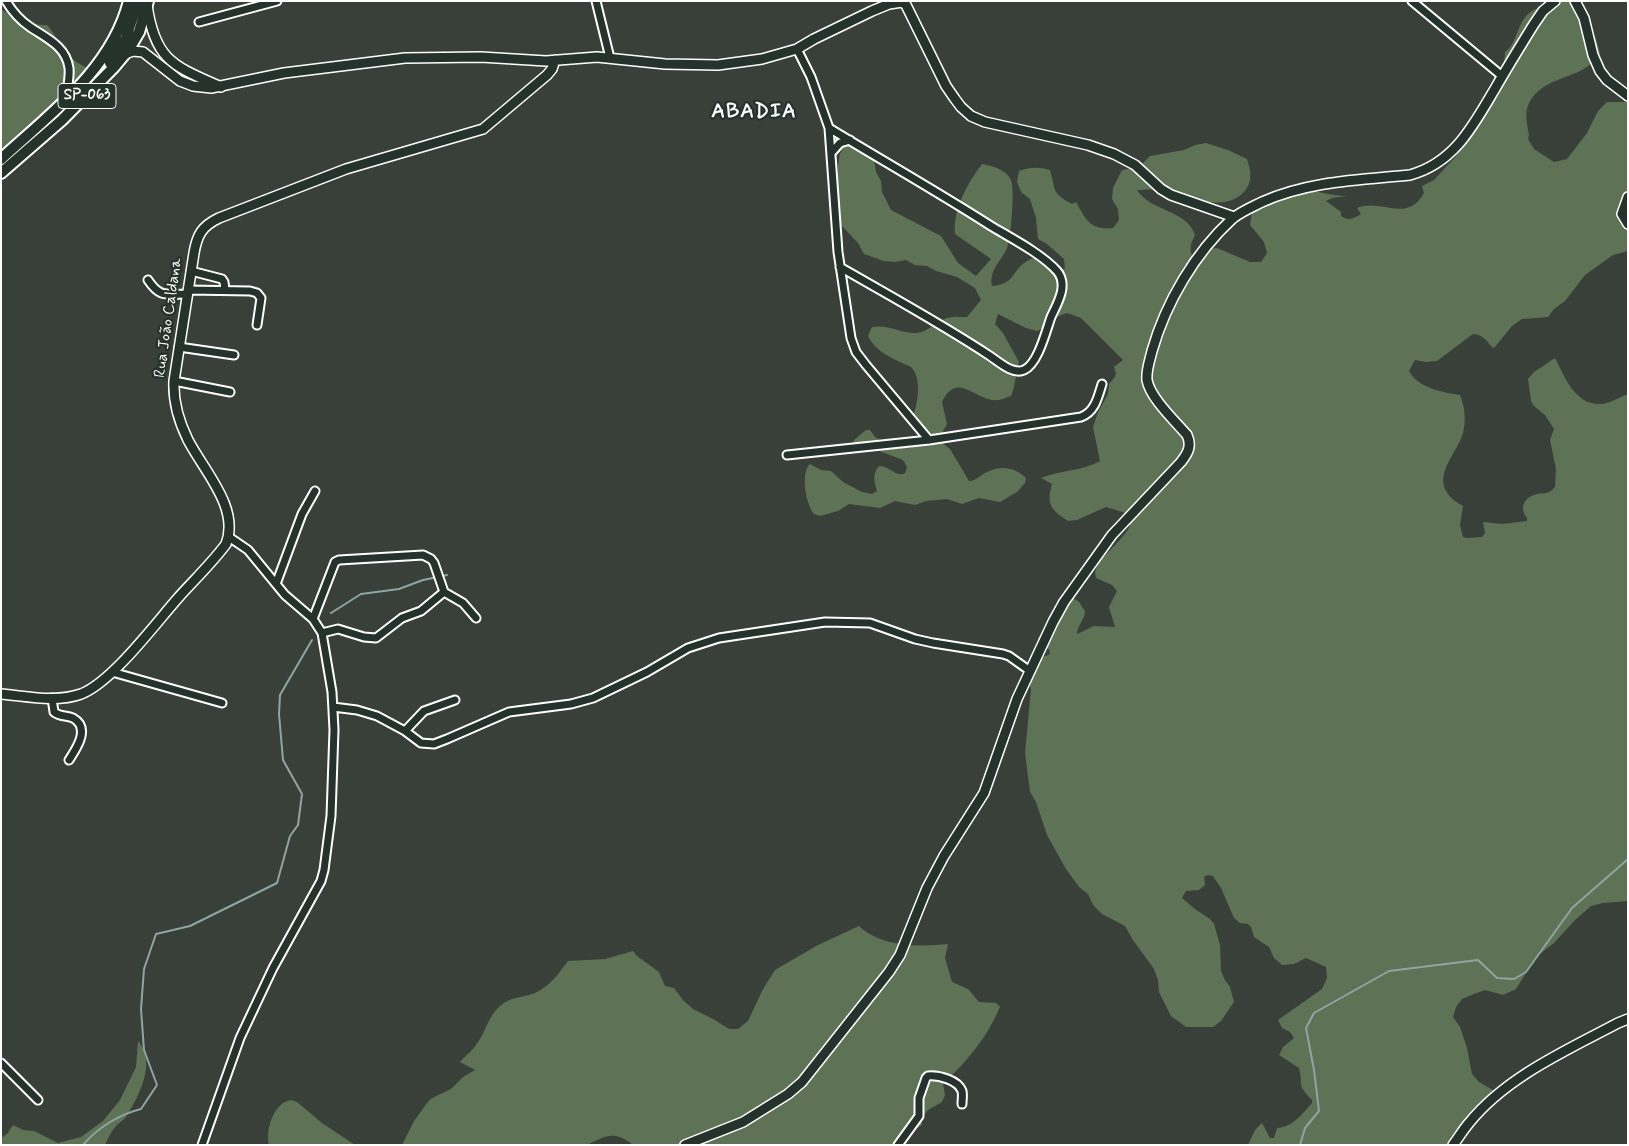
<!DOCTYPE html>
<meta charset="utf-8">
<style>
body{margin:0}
#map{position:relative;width:1629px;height:1146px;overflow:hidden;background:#393f39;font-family:Mynerve,sans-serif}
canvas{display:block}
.frame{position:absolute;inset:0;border:2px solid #fff;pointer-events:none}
</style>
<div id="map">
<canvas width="1629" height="1146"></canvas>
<div class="frame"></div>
</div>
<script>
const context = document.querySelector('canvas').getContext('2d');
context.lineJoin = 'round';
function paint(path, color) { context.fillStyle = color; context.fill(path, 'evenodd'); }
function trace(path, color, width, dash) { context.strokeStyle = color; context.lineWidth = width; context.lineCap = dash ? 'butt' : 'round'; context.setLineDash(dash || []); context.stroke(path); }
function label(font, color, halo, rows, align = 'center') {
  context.font = font + ' Mynerve,sans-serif'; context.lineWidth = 4.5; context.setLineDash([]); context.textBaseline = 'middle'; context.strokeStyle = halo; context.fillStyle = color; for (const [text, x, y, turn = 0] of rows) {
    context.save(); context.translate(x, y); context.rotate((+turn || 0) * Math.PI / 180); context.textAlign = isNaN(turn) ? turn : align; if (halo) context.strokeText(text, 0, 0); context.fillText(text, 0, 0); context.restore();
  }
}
paint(new Path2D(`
 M1559 2C1562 2 1568 1 1571 2 1585 6 1597 40 1600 53 1595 61 1588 67 1580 71 1561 80 1534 84 1527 109 1525 116 1528 129 1529 135L1528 139 1534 149 1554 162 1567 159 1587 133 1598 111 1607 102H1628V251L1613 255 1585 275 1565 301 1554 309 1548 317 1522 319 1512 326 1494 348 1492 347C1487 341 1482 334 1473 334L1437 361 1426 362 1415 360 1409 371C1418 388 1442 392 1460 395 1465 407 1466 420 1463 433 1458 452 1433 474 1448 494 1451 499 1458 503 1463 506L1460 525 1463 537 1467 538 1482 537 1485 533 1483 522 1503 524 1527 521V518C1519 508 1524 497 1537 494 1540 493 1545 494 1549 492 1551 491 1553 489 1555 487L1556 469 1550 440 1554 429 1545 415 1534 406 1531 401 1528 379 1534 372 1555 358C1565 377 1575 406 1602 404 1610 403 1620 397 1628 394V901L1603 903 1591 906 1575 920 1554 943 1536 957 1516 989 1503 995 1485 990 1474 994 1462 999 1456 1007 1453 1017 1460 1027 1467 1048 1472 1074 1479 1082 1498 1093 1453 1145H1248L1255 1130 1262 1123 1270 1138H1274L1277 1128C1293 1127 1302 1114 1312 1103V1100C1295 1082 1304 1087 1299 1068L1279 1055 1283 1047 1294 1038 1290 1032 1282 1028 1278 1020 1322 989 1327 978 1326 967 1306 958 1294 964 1282 965 1274 958 1269 947 1254 937 1251 927 1248 924 1240 923 1234 918 1221 888 1213 876 1208 875 1204 877 1205 885 1199 890 1186 891 1182 898 1195 909 1210 919 1214 924 1220 945 1221 971 1225 980 1230 987 1234 1002 1221 1021 1213 1027H1186L1171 1016 1159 992 1158 980 1154 969 1133 940 1125 926 1102 914 1093 905 1088 894 1079 887 1066 869 1047 835 1036 802 1030 792 1025 753 1031 689 1024 666C1029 661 1042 658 1050 654L1049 649 1039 647C1039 646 1038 640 1038 639 1038 636 1066 602 1070 596L1079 602 1085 611C1085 620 1077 625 1077 634L1094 626 1115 627 1109 607 1117 591 1112 585 1096 578 1095 572C1103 549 1132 538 1132 515L1106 507 1077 520 1068 521C1051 510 1046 504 1052 484L1041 478C1060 470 1083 471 1100 461L1093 427 1098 412 1108 394 1109 384 1115 377 1116 373 1114 367 1123 360 1081 318 1067 313 1053 318 1046 326 1037 331 1026 328 998 314 995 324 1003 333 1019 362C1015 374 1016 385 1011 396 1003 399 996 402 988 399 969 393 955 375 942 402L947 424 941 435 936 438 950 449 969 481C976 481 980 475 987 472 1001 465 1015 467 1026 478L1025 483 1017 492 1000 502 979 498 962 504 947 499 926 501 915 505 895 501 880 508 849 504 838 511 820 516 814 514C806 504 800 474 810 464L821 470 831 471 843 482 862 492 872 494 877 491C874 481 872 475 879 466 890 466 896 478 905 473L907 467 903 460 869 447 853 444 854 440 866 430H870L875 437 888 445 898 443 914 446 928 441 913 416C918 403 922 378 911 367 908 365 903 364 900 362 886 355 875 350 868 336L872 327C888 324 900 333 915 333 928 333 936 321 947 318 954 316 961 317 967 317L981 300 975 288 957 277 936 271 927 266 915 265 906 260 895 262 884 261 864 254 858 243 842 226 837 216 838 165 840 154 845 144 855 148 874 159 876 172 881 181 882 192 891 210 941 236 958 263 976 276 991 259 955 234C953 209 967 184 982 164 992 166 1006 169 1011 180 1015 189 1011 238 1007 248 1001 262 989 269 992 286 1019 284 1010 266 1034 258L1054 268 1065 269 1064 259 1047 244 1038 239 1036 218 1030 199 1021 192 1017 182 1019 171C1031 167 1038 167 1050 170 1056 190 1051 193 1072 204L1076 202C1086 220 1090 230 1113 228L1119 220 1118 209 1112 199 1113 188 1122 170 1139 167 1150 156 1184 150 1195 145 1206 143 1228 150 1247 159C1251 171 1253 182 1244 192 1222 215 1185 194 1159 190 1153 189 1143 190 1137 190 1151 212 1186 209 1195 235 1189 246 1189 253 1196 263L1204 249 1217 248 1250 262H1261L1267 253 1264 242 1250 225C1251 220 1251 214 1253 210 1265 190 1292 187 1313 191 1325 193 1335 196 1347 196L1332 198 1326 201 1341 212V216C1349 221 1353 219 1361 214L1357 208C1382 198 1407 224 1424 193L1422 186 1434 180 1457 155 1504 67 1505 52C1519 44 1516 14 1539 8L1541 14Z
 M1 9C14 18 32 26 47 25 63 44 66 61 91 69L1 158Z
 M859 926C881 947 919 947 948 944L945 958 952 982 968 989 979 1002 996 1003 1000 1007C987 1038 967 1061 943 1084L945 1095 942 1102C932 1108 921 1111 922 1125L909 1133 903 1145H633C614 1130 606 1136 587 1145H402L414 1121 427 1103 432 1098 451 1089 463 1077 475 1070 460 1062C465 1056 472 1051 476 1045 486 1032 488 1016 500 1006 511 996 523 998 535 993 549 987 560 972 568 961L605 959 633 951 637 956 659 972 665 986 674 988 683 1000 693 1009 715 1020 729 1029H738L748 1021 763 989 775 970 818 945Z
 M138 1041C157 1062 139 1096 126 1117 124 1120 120 1122 117 1125 112 1130 108 1138 105 1145H1V1138L7 1134 13 1125 23 1130 34 1131 58 1143 81 1137 103 1121 120 1100 136 1067Z
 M291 1100 297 1102 322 1123 355 1145H269C265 1130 274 1102 291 1100Z`), '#5e7255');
trace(new Path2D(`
 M331 613 361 594 399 589 423 580 447 575
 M83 1145C97 1128 120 1114 141 1109L157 1085 144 1050 141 1009 144 969 156 934 190 926 277 883 290 836 298 825 302 794 283 760 279 714 280 695 312 640
 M1300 1145 1305 1128 1319 1111 1314 1070 1306 1028 1314 1013 1389 971 1478 960 1497 978 1514 979 1526 972 1572 908 1628 859`), '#8fa5a4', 2);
const minor = new Path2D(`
 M6 1C12 11 21 21 30 27 46 38 66 46 69 68 70 78 67 89 66 99
 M596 1 610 58
 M1412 1 1502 76
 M199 22 277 1
 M797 49 811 77 829 128 838 252 851 338 856 352 866 365 929 440
 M829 128C883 161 938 192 991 226 1011 238 1042 254 1057 271 1069 285 1057 304 1051 317 1046 331 1038 364 1024 370 1013 375 999 362 990 356 942 324 890 296 840 267
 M832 152 840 143 850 140
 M191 271 222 279 224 282 225 290
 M148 280C160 298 166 294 187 294
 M188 290 250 291 257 293 261 298 257 325
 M179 347 234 355
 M174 381 230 392
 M787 455 929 440 1081 417C1095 412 1098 397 1102 384
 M276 584 302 514 315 491
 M313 619 335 562 339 560 423 555 431 559 434 563 444 592 463 603 476 618
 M322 633 338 629 364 637 376 638 402 618 421 611 444 592
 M112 672 222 703
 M52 698 54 712C60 717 66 715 73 718 91 728 76 749 69 760
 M333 707 357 710 377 716 405 731 421 743 434 744 447 739 509 712 571 704 593 698 647 672 688 648 719 638 825 622 870 623 915 639 933 643 1003 654 1009 656 1030 671
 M405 731 424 711 455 700
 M1 1063 38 1100
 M202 1145 240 1038 273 968 321 881 324 870 331 816 334 730 332 692 322 633 313 619 285 595 248 550 229 537
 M898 1145 919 1116V1098L926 1078 928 1076C939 1075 958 1080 962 1091 963 1095 962 1100 962 1104`);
const tertiary = new Path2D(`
 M1575 1 1584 18 1593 55 1600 71 1607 80 1628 96
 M147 5C155 61 174 66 221 87
 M125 54 133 51 143 52 180 81 193 86 211 88 284 73 405 58 481 57 546 61 597 57 665 64 718 65 762 59 797 49 814 39 872 11 889 4 902 2 906 5 946 86 955 99 961 107 971 116 985 122 1088 145 1114 154 1135 165 1161 189 1171 195 1234 217
 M1628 197 1622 214 1628 224
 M1 694C26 696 56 703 81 694 112 682 155 624 178 598 194 580 212 563 226 544 240 508 204 471 188 440 179 422 173 402 174 381L194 253C197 235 202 226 219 218L346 169 483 129 547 75 552 69 555 60
 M685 1145 743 1122 788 1094 802 1082 889 972 900 955 927 888 944 856 984 793 1017 699 1053 622 1064 602 1112 535 1181 462C1188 453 1192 446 1187 435 1176 422 1150 398 1147 380 1146 370 1150 360 1152 351 1166 302 1195 253 1232 219 1240 212 1252 207 1262 202 1309 181 1360 180 1410 175 1455 163 1474 124 1496 87 1508 66 1521 45 1534 24L1543 11 1555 1
 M1453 1145C1459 1137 1463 1130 1469 1123 1506 1077 1567 1050 1618 1023L1628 1019`);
const primary = new Path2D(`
 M110 63 126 38 138 1
 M1 159C50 114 112 69 129 1
 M1 173 62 120 114 67 129 49 139 32 148 1`);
trace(minor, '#fff', 11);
trace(tertiary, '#fff', 12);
trace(primary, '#fff', 14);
trace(minor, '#26332d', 7);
trace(tertiary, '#26332d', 9);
trace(primary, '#26332d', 10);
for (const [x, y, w] of [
 [87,96,58]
]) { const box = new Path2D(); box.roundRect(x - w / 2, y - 12.5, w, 25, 4); context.fillStyle = '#26332d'; context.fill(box); trace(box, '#fff', 1); }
label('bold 15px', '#fff', null, [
 ["SP-063",87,96]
]);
label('16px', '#fff', '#26332d', [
 ["Rua João Caldana",169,318,-82]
]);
context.letterSpacing = '1px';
label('bold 21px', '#fff', '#26332d', [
 ["ABADIA",754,113]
]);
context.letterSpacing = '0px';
</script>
